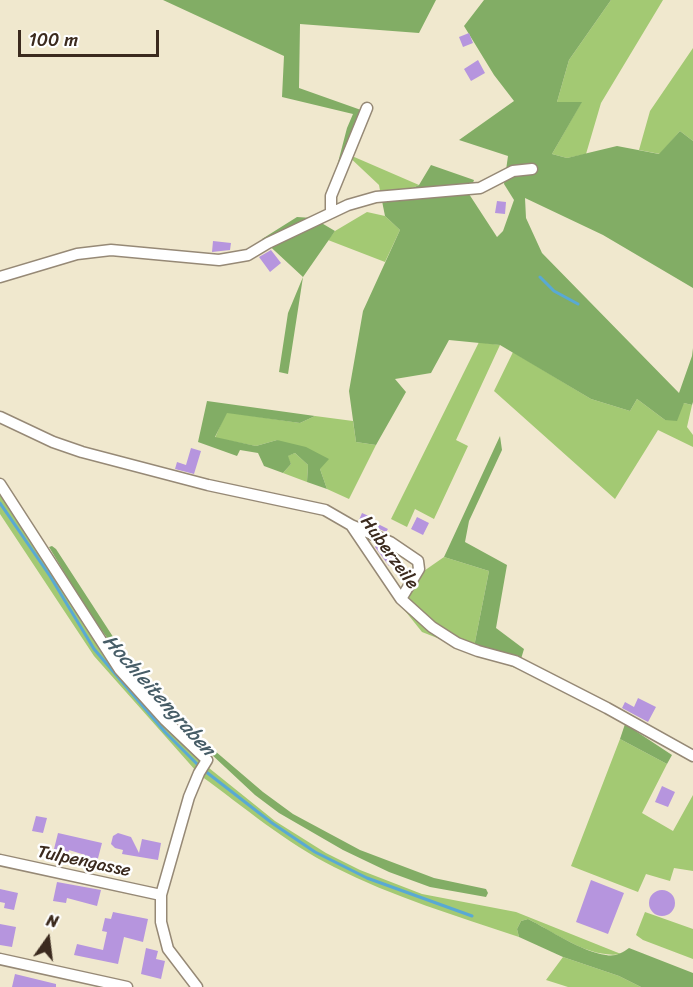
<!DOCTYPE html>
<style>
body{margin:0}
#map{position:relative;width:693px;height:987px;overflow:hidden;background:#f0e8ce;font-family:Sriracha,sans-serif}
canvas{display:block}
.north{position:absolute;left:18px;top:909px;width:60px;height:60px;-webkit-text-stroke:4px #fff;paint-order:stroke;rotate:14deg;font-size:16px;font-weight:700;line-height:24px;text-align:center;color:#3b2a1e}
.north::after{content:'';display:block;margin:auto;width:21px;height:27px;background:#3b2a1e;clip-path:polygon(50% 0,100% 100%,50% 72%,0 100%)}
.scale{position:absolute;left:18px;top:30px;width:141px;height:27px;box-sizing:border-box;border:3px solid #3b2a1e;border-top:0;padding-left:8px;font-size:18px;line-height:21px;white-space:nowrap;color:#3b2a1e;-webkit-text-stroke:4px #fff;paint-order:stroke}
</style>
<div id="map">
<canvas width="693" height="987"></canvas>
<div class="north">N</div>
<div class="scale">100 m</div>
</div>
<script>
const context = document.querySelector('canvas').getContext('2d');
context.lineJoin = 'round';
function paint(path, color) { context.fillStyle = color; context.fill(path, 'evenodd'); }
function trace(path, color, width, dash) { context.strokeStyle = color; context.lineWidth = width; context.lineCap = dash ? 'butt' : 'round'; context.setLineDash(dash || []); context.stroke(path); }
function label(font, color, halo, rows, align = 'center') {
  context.font = font + ' Sriracha,sans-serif'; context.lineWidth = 5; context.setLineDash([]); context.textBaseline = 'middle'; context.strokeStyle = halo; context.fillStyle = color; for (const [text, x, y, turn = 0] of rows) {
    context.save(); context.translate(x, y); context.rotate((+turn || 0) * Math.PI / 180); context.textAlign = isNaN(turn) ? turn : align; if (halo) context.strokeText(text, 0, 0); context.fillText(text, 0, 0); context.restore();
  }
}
paint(new Path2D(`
 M611 0H663L601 103 586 154 567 158 552 154 581 103 557 102 569 60Z
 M693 48V141L680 131 660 154 639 150 650 111Z
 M345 153 419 185 382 201 379 185Z
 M367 212 385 216 400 230 385 262 328 240 335 231Z
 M479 342 500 345 456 440 468 446 434 519 415 509 407 527 391 519Z
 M513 352 591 399 630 411 637 399 665 420 684 403 692 405 687 427 693 435V447L658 430 615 499 494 391Z
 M226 412 300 423 315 416 353 421 356 442 376 445 349 499 327 489 320 469 277 440 256 446 215 438Z
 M295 453 308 465 307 482 283 473 291 464 287 456Z
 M0 493 99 647 110 662 199 758 200 761 196 771 94 656 0 514Z
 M444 557 489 571 473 652 422 632 402 607 421 573Z
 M620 739 667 764 642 813 673 831 693 795V871L674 868 670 881 646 874 638 892 571 866Z
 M209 768 275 821 326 853 360 870 422 894 516 912 621 954C589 959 556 933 528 919L521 921 517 929 519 937C457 916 393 897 334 867 286 843 244 807 201 776Z
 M645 912 693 929V959L643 940 636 935Z
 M563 957 619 976 641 987H568L546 980Z`), '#a3c973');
paint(new Path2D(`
 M163 0H436L419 33 300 24 299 88 361 110 335 174 347 128 353 114 282 97 284 56Z
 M484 0H611L569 60 557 102H582L552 154 567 158 617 146 659 154 680 131 693 141V288L603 235 525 198 526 218 542 253 679 393 692 356 693 348V402L692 405 684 403 677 421 665 420 637 399 630 411 591 399 500 345 449 340 431 373 395 379 406 392 376 445 356 442 349 391 363 311 400 230 385 216 382 201 419 185 431 165 474 180 469 194 497 237 503 231 514 200 504 184 508 156 459 140 514 101 494 75 464 26Z
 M297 217 313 218 335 231 303 277 288 374 279 372 288 313 303 277 262 239Z
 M207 401 315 416 300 423 227 413 215 437 256 446 277 440 306 447 329 459 320 469 327 489 307 482 308 465 295 453 288 456 291 464 283 473 264 466 258 453 240 450 237 456 198 442Z
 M500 436 502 450 469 521 465 542 507 565 496 628 524 649 518 669 473 652 489 571 444 557Z
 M52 546 56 549 132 666 208 745 263 792 293 814 360 850 434 878 486 889 488 893 486 897 430 887 389 872 343 850 279 813 255 795 196 740 128 667 85 607 49 547Z
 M625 724 672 755 667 764 620 739Z
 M528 919C550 930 582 952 606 955 615 957 622 953 629 948L693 973V987H641L619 976 563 957 519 937 517 929 521 921Z`), '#82ad65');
trace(new Path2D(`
 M540 277 554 291 578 304
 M0 503 50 576 94 649 165 732 200 767
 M205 771 272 823 315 852 367 878 472 916`), '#59a9d4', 3);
paint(new Path2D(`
 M469 33 473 43 463 47 459 37Z
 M478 60 485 73 471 81 464 69Z
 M497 201 506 202 505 214 495 213Z
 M213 241 231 243 230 250 212 252Z
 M271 250 281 263 270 272 259 257Z
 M191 448 201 451 194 474 175 469 177 462 186 465Z
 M362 513 371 517 370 520 388 529 386 532 359 520Z
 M417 517 429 523 423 535 411 529Z
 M377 544 395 559 389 566 375 547Z
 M638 698 656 707 648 722 622 708 625 702 634 707Z
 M662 786 675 792 668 807 655 802Z
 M36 816 47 818 43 833 32 831Z
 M58 833 102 843 96 866 83 863 85 855 69 850 67 856 53 853Z
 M118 833 131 837 139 853 142 839 161 843 158 860 122 854 123 850 115 848 111 844 113 836Z
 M591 880 624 893 608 934 576 922Z
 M57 882 101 890 97 906 67 898 66 903 53 901Z
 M0 889 18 893 14 910 4 908 5 903 0 902Z
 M649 903a13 13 0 1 1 26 0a13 13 0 1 1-26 0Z
 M113 912 148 919 143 942 124 937 118 964 74 955 77 944 103 950 107 932 102 931 105 918 111 919Z
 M0 924 16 927 12 947 0 945Z
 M146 948 158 951 156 959 165 961 161 979 141 974Z
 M15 974 56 984V987H12Z`), '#b695de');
const minor = new Path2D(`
 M331 213V196L367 108
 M0 277 77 254 111 250 219 260 248 255 268 243 348 205 376 197 480 188 513 171 532 169
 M0 417 53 442 82 452 208 485 325 510 351 525 401 599 432 627 457 643 478 651 515 661 607 708 693 756
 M0 484 120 670 165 720 207 760 199 773 189 797 161 895V922L168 949 197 987
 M351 525 390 542 418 561 419 569 401 599
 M0 860 161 895
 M0 959 127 987`);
trace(minor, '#968976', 13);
trace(minor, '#fff', 10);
label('18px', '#3b2a1e', '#fff', [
 ["Huberzeile",389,553,54],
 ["Tulpengasse",84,862,12]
]);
label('italic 20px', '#475d67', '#fff', [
 ["Hochleitengraben",158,696,48]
]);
</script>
